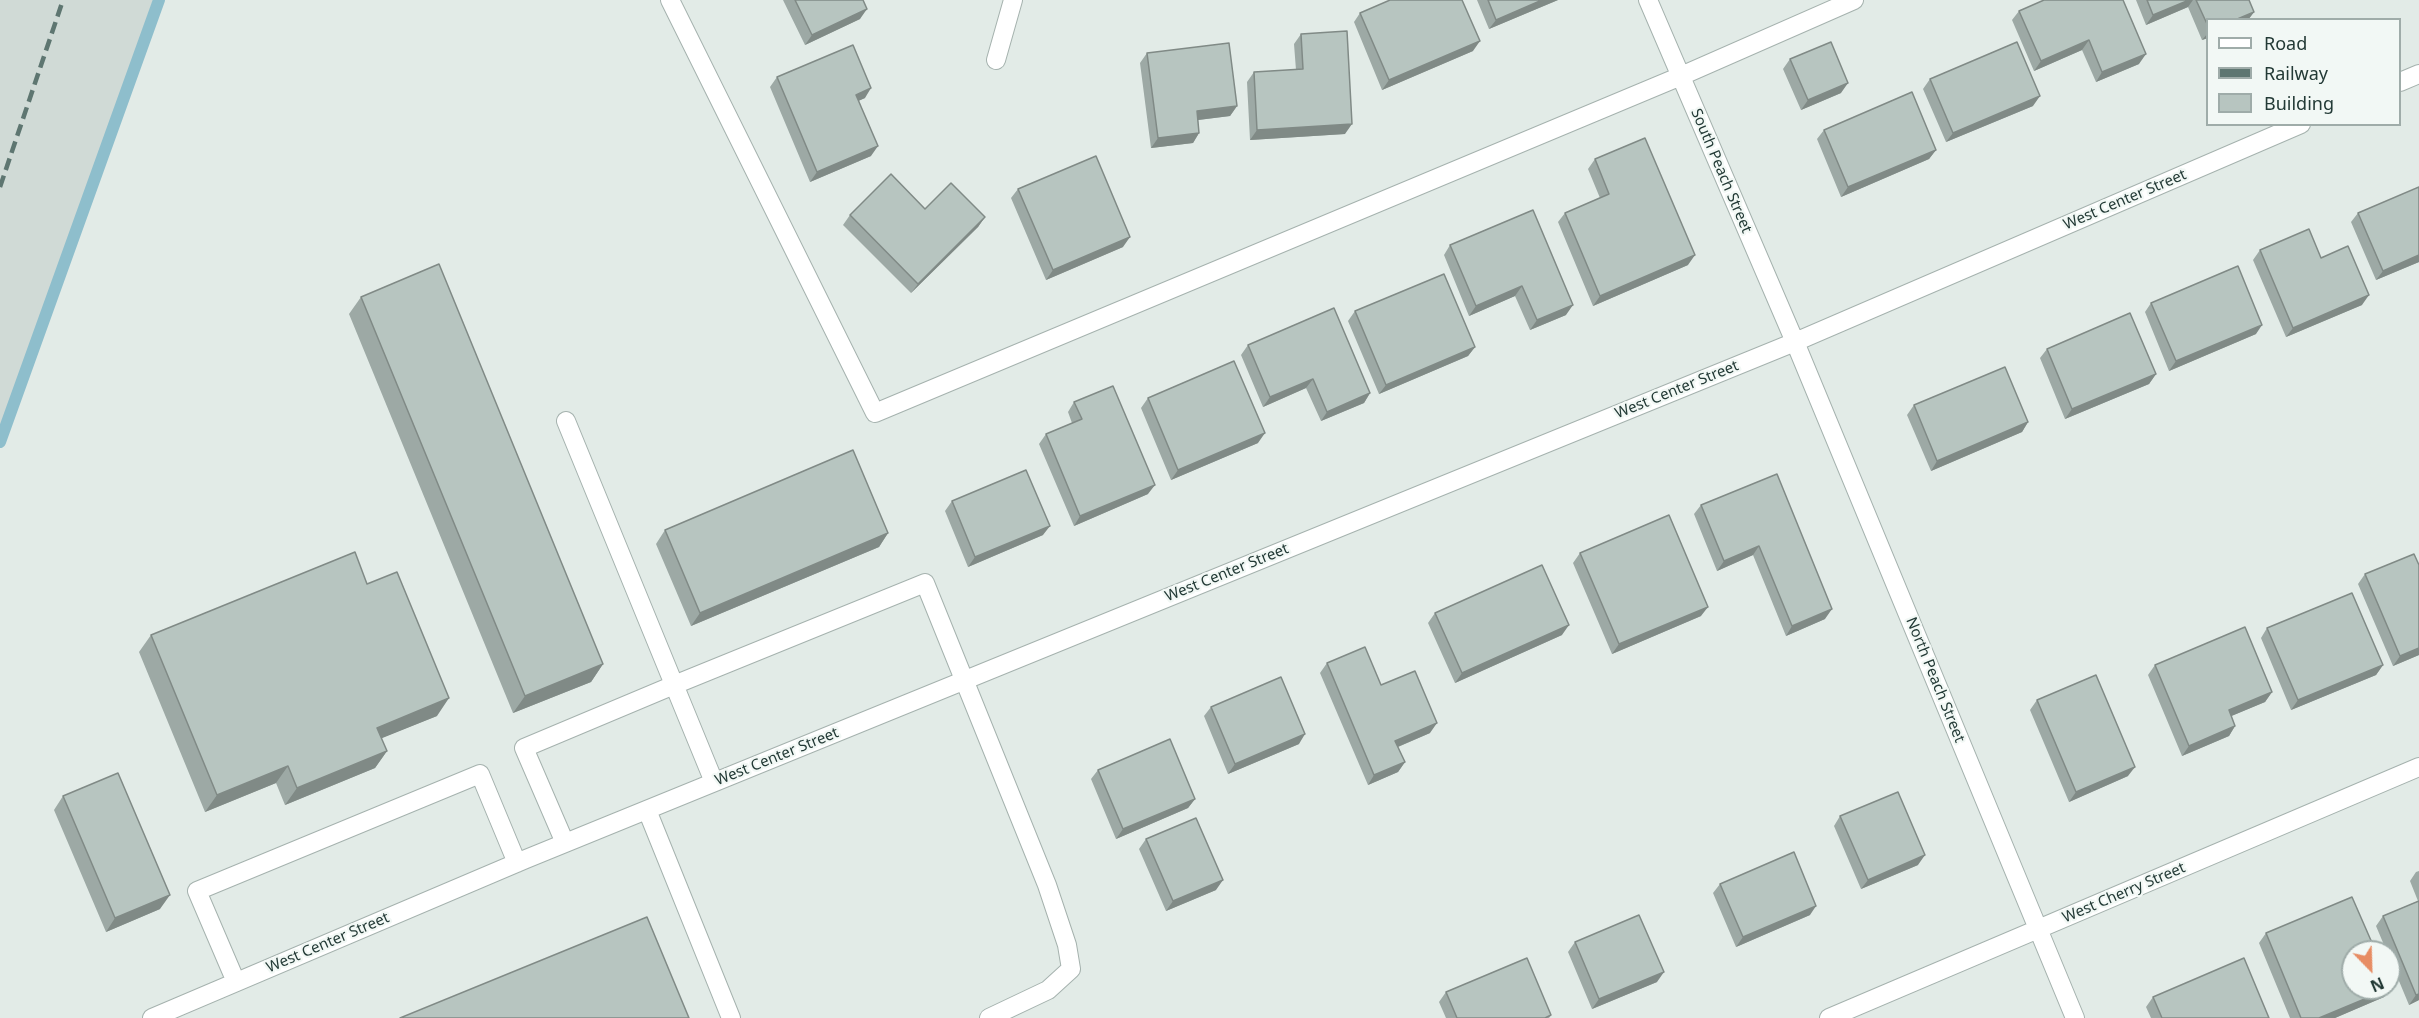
<!DOCTYPE html>
<style>
body{margin:0}
#map{position:relative;width:2419px;height:1018px;overflow:hidden;background:#e2ebe7;font-family:"Noto Sans",sans-serif}
canvas{display:block}
.legend{position:absolute;left:2206px;top:18px;width:195px;height:108px;box-sizing:border-box;background:#f2f8f5;border:2px solid #9faca9;margin:0;padding:8px 10px;list-style:none;font-size:18px;color:#233a36}
.legend li{display:flex;align-items:center;gap:12px;height:30px}
.legend b{width:30px;border:2px solid #9faca9}
.north{position:absolute;left:2341px;top:940px;width:60px;height:60px;box-sizing:border-box;background:#f2f8f5;border:2px solid #9faca9;border-radius:50%;rotate:157deg;font-size:16px;font-weight:700;line-height:24px;text-align:center;color:#233a36}
.north::after{content:'';display:block;margin:auto;width:21px;height:27px;background:#e78d64;clip-path:polygon(50% 0,100% 100%,50% 72%,0 100%)}
</style>
<div id="map">
<canvas width="2419" height="1018"></canvas>
<ul class="legend">
<li><b style="height:8px;background:#fff"></b>Road</li>
<li><b style="height:8px;background:#5e7671"></b>Railway</li>
<li><b style="height:16px;background:#b7c5c0"></b>Building</li>
</ul>
<div class="north">N</div>
</div>
<script>
const context = document.querySelector('canvas').getContext('2d');
context.lineJoin = 'round';
function paint(path, color) { context.fillStyle = color; context.fill(path, 'evenodd'); }
function trace(path, color, width, dash) { context.strokeStyle = color; context.lineWidth = width; context.lineCap = dash ? 'butt' : 'round'; context.setLineDash(dash || []); context.stroke(path); }
function label(font, color, halo, rows, align = 'center') {
  context.font = font + ' "Noto Sans",sans-serif'; context.lineWidth = 4.5; context.setLineDash([]); context.textBaseline = 'middle'; context.strokeStyle = halo; context.fillStyle = color; for (const [text, x, y, turn = 0] of rows) {
    context.save(); context.translate(x, y); context.rotate((+turn || 0) * Math.PI / 180); context.textAlign = isNaN(turn) ? turn : align; if (halo) context.strokeText(text, 0, 0); context.fillText(text, 0, 0); context.restore();
  }
}
paint(new Path2D(`
 M0 0H153L0 440Z`), '#d0dad6');
trace(new Path2D(`
 M0 442 159 0`), '#8ebecc', 12);
const minor = new Path2D(`
 M670 0 875 413 1681 76 1854 0
 M1648 0 1795 342 2075 1018
 M996 60 1013 0
 M2400 82 2419 74
 M566 421 714 782
 M647 810 731 1018
 M565 843 524 748 674 685 925 583 1047 885 1067 945 1071 969 1048 990 989 1018
 M236 982 197 891 480 774 517 863
 M152 1018 526 859 1795 342 2301 124
 M1829 1018 2419 767`);
trace(minor, '#a5b2ae', 20);
trace(minor, '#fff', 18);
trace(new Path2D(`
 M0 187 63 0`), '#5e7671', 4.5, [12, 6]);
paint(new Path2D(`
 M783 0H863L860 19 805 45Z
 M1477 0H1558L1489 29Z
 M2044 0 2139 64 2096 82 2082 50 2034 71 2012 20 2019 11Z
 M2136 0H2249L2254 12 2248 20H2208V38L2202 40 2188 7 2146 25Z
 M1360 13 1473 51 1382 90 1354 22Z
 M1301 34 1345 134 1250 140 1247 82 1254 72 1296 70 1294 44Z
 M1147 53 1237 106 1230 116 1198 120 1199 133 1193 143 1151 148 1140 63Z
 M1790 59 1841 93 1801 110 1783 69Z
 M777 77 865 98 858 101 871 156 810 182 770 87Z
 M1930 79 2033 106 1946 142 1923 89Z
 M1824 130 1936 150 1929 159 1841 197 1817 139Z
 M1595 159 1688 265 1593 306 1558 222 1565 213 1600 198 1588 169Z
 M1018 189 1123 247 1046 280 1011 198Z
 M1533 210 1566 315 1530 330 1515 296 1469 316 1444 255 1450 245Z
 M2358 213 2419 262 2376 280 2351 222Z
 M850 215 985 217 978 227 911 293 843 225Z
 M2260 250 2321 258 2362 305 2286 337 2253 260Z
 M361 297 603 664 591 682 513 713 349 314Z
 M2151 303 2256 334 2169 371 2145 312Z
 M1355 311 1475 347 1468 356 1379 394 1348 321Z
 M1248 345 1370 393 1364 403 1321 421 1306 388 1263 407 1241 355Z
 M2047 349 2156 374 2149 384 2065 419 2040 358Z
 M1148 398 1258 443 1171 480 1141 408Z
 M1074 402 1148 494 1074 526 1039 444 1046 434 1072 423 1068 412Z
 M1914 405 2028 422 2022 432 1931 471 1907 415Z
 M1777 474 1825 619 1786 636 1753 555 1717 571 1694 514 1701 505Z
 M952 501 1043 535 968 567 945 511Z
 M665 530 888 533 879 547 691 626 656 544Z
 M1580 553 1701 616 1612 654 1573 563Z
 M2419 565V655L2393 666 2358 584 2365 574Z
 M367 584 437 716 381 738 387 751 375 768 285 805 276 783 205 812 139 652 151 635Z
 M1435 613 1562 635 1455 683 1428 623Z
 M2267 628 2383 665 2376 675 2291 710 2261 638Z
 M1327 663 1381 685 1430 733 1398 747 1405 762 1398 772 1368 785 1320 673Z
 M2155 665 2272 692 2265 702 2231 716 2235 726 2229 736 2182 756 2148 675Z
 M2037 700 2128 776 2069 802 2030 710Z
 M1211 707 1299 744 1228 774 1204 716Z
 M1098 770 1195 799 1188 808 1116 839 1091 779Z
 M63 796 160 909 106 932 54 810Z
 M1840 816 1918 865 1861 889 1834 826Z
 M1146 839 1216 890 1166 911 1139 849Z
 M2419 871V1000L2409 1005 2389 957V952H2387L2376 926 2383 916 2418 901 2410 881 2416 872Z
 M1720 884 1810 915 1736 947 1713 893Z
 M2266 933 2384 997 2335 1018H2290L2259 943Z
 M1575 942 1657 982 1592 1009 1568 952Z
 M1446 992 1551 1015 1549 1018H1446L1439 1002Z
 M2153 997 2269 1018H2151L2146 1007Z`), '#9da9a5');
paint(new Path2D(`
 M1542 0H1558L1489 29 1496 20Z
 M2189 0H2193L2188 7 2146 25 2153 15Z
 M867 9 860 19 805 45 812 35Z
 M2254 12 2248 20H2235Z
 M2208 33V38L2202 40Z
 M2089 40 2082 50 2034 71 2041 61Z
 M1480 41 1473 51 1382 90 1389 80Z
 M2146 54 2139 64 2096 82 2102 72Z
 M1848 83 1841 93 1801 110 1808 100Z
 M871 88 865 98 849 105 856 95Z
 M2040 96 2033 106 1946 142 1953 133Z
 M1237 106 1230 116 1190 121 1197 111Z
 M1352 124 1345 134 1250 140 1257 130Z
 M1199 133 1193 143 1151 148 1158 138Z
 M878 146 871 156 810 182 817 172Z
 M1936 150 1929 159 1841 197 1848 187Z
 M985 217 978 227 911 293 918 284Z
 M1130 237 1123 247 1046 280 1053 270Z
 M1695 255 1688 265 1593 306 1600 296Z
 M2419 255V262L2376 280 2383 271Z
 M1522 286 1515 296 1469 316 1476 306Z
 M2369 295 2362 305 2286 337 2293 328Z
 M1573 305 1566 315 1530 330 1537 320Z
 M2262 325 2256 334 2169 371 2176 361Z
 M1475 347 1468 356 1379 394 1386 385Z
 M2156 374 2149 384 2065 419 2072 409Z
 M1313 379 1306 388 1263 407 1270 397Z
 M1370 393 1364 403 1321 421 1327 412Z
 M2028 422 2022 432 1931 471 1937 461Z
 M1265 433 1258 443 1171 480 1178 470Z
 M1155 485 1148 494 1074 526 1080 516Z
 M1050 526 1043 535 968 567 975 557Z
 M888 533 879 547 691 626 700 613Z
 M1759 546 1753 555 1717 571 1724 561Z
 M1708 607 1701 616 1612 654 1619 644Z
 M1832 609 1825 619 1786 636 1792 626Z
 M1569 625 1562 635 1455 683 1462 673Z
 M2419 648V655L2393 666 2400 656Z
 M603 664 591 682 513 713 525 696Z
 M2383 665 2376 675 2291 710 2298 700Z
 M2272 692 2265 702 2222 720 2229 710Z
 M449 698 437 716 365 745 377 728Z
 M1437 723 1430 733 1388 751 1395 741Z
 M2235 726 2229 736 2182 756 2189 746Z
 M1305 734 1299 744 1228 774 1235 764Z
 M387 751 375 768 285 805 297 788Z
 M1405 762 1398 772 1368 785 1374 775Z
 M288 766 276 783 205 812 217 795Z
 M2135 767 2128 776 2069 802 2076 792Z
 M1195 799 1188 808 1116 839 1123 829Z
 M1925 855 1918 865 1861 889 1868 880Z
 M1223 880 1216 890 1166 911 1173 901Z
 M170 895 160 909 106 932 115 918Z
 M1816 906 1810 915 1736 947 1743 937Z
 M1664 972 1657 982 1592 1009 1599 999Z
 M2391 988 2384 997 2335 1018H2319Z
 M2419 994V1000L2409 1005 2416 995Z`), '#808a86');
const building = new Path2D(`
 M795 0H863L867 9 812 35Z
 M1390 0H1462L1480 41 1389 80 1360 13Z
 M1488 0H1542L1496 20Z
 M2044 0H2123L2146 54 2102 72 2089 40 2041 61 2019 11Z
 M2147 0H2189L2153 15Z
 M2196 0H2249L2254 12 2235 20H2208V26Z
 M1347 31 1352 124 1257 130 1254 72 1303 69 1301 34Z
 M1831 42 1848 83 1808 100 1790 59Z
 M2017 42 2040 96 1953 133 1930 79Z
 M1229 43 1237 106 1197 111 1199 133 1158 138 1147 53Z
 M853 45 871 88 856 95 878 146 817 172 777 77Z
 M1912 92 1936 150 1848 187 1824 130Z
 M1645 138 1695 255 1600 296 1565 213 1609 194 1595 159Z
 M1096 156 1130 237 1053 270 1018 189Z
 M891 174 925 209 951 183 985 217 918 284 850 215Z
 M2419 187V255L2383 271 2358 213Z
 M1533 210 1573 305 1537 320 1522 286 1476 306 1450 245Z
 M2309 229 2321 258 2348 246 2369 295 2293 328 2260 250Z
 M439 264 603 664 525 696 361 297Z
 M2238 266 2262 325 2176 361 2151 303Z
 M1444 274 1475 347 1386 385 1355 311Z
 M1334 308 1370 393 1327 412 1313 379 1270 397 1248 345Z
 M2130 313 2156 374 2072 409 2047 349Z
 M1234 361 1265 433 1178 470 1148 398Z
 M2005 367 2028 422 1937 461 1914 405Z
 M1113 386 1155 485 1080 516 1046 434 1082 419 1074 402Z
 M853 450 888 533 700 613 665 530Z
 M1026 470 1050 526 975 557 952 501Z
 M1777 474 1832 609 1792 626 1759 546 1724 561 1701 505Z
 M1669 515 1708 607 1619 644 1580 553Z
 M355 552 367 584 397 572 449 698 377 728 387 751 297 788 288 766 217 795 151 635Z
 M2414 554 2419 565V648L2400 656 2365 574Z
 M1542 565 1569 625 1462 673 1435 613Z
 M2352 593 2383 665 2298 700 2267 628Z
 M2245 627 2272 692 2229 710 2235 726 2189 746 2155 665Z
 M1365 647 1381 685 1415 671 1437 723 1395 741 1405 762 1374 775 1327 663Z
 M2096 675 2135 767 2076 792 2037 700Z
 M1281 677 1305 734 1235 764 1211 707Z
 M1170 739 1195 799 1123 829 1098 770Z
 M118 773 170 895 115 918 63 796Z
 M1898 792 1925 855 1868 880 1840 816Z
 M1196 818 1223 880 1173 901 1146 839Z
 M1794 852 1816 906 1743 937 1720 884Z
 M2352 897 2376 952H2353V988H2389V983L2391 988 2319 1018H2301L2266 933Z
 M2419 901V994L2416 995 2383 916Z
 M1639 915 1664 972 1599 999 1575 942Z
 M647 917 689 1018H400Z
 M1527 958 1551 1015 1545 1018H1457L1446 992Z
 M2244 958 2269 1018H2162L2153 997Z`);
paint(building, '#b7c5c0');
trace(building, '#808a86', 1.5);
label('15px', '#233a36', '#f2f8f5', [
 ["South Peach Street",1721,171,67],
 ["West Center Street",2125,200,-23],
 ["West Center Street",1677,390,-22],
 ["West Center Street",1227,573,-22],
 ["North Peach Street",1935,680,68],
 ["West Center Street",777,757,-22],
 ["West Cherry Street",2124,893,-23],
 ["West Center Street",328,943,-23]
]);
</script>
